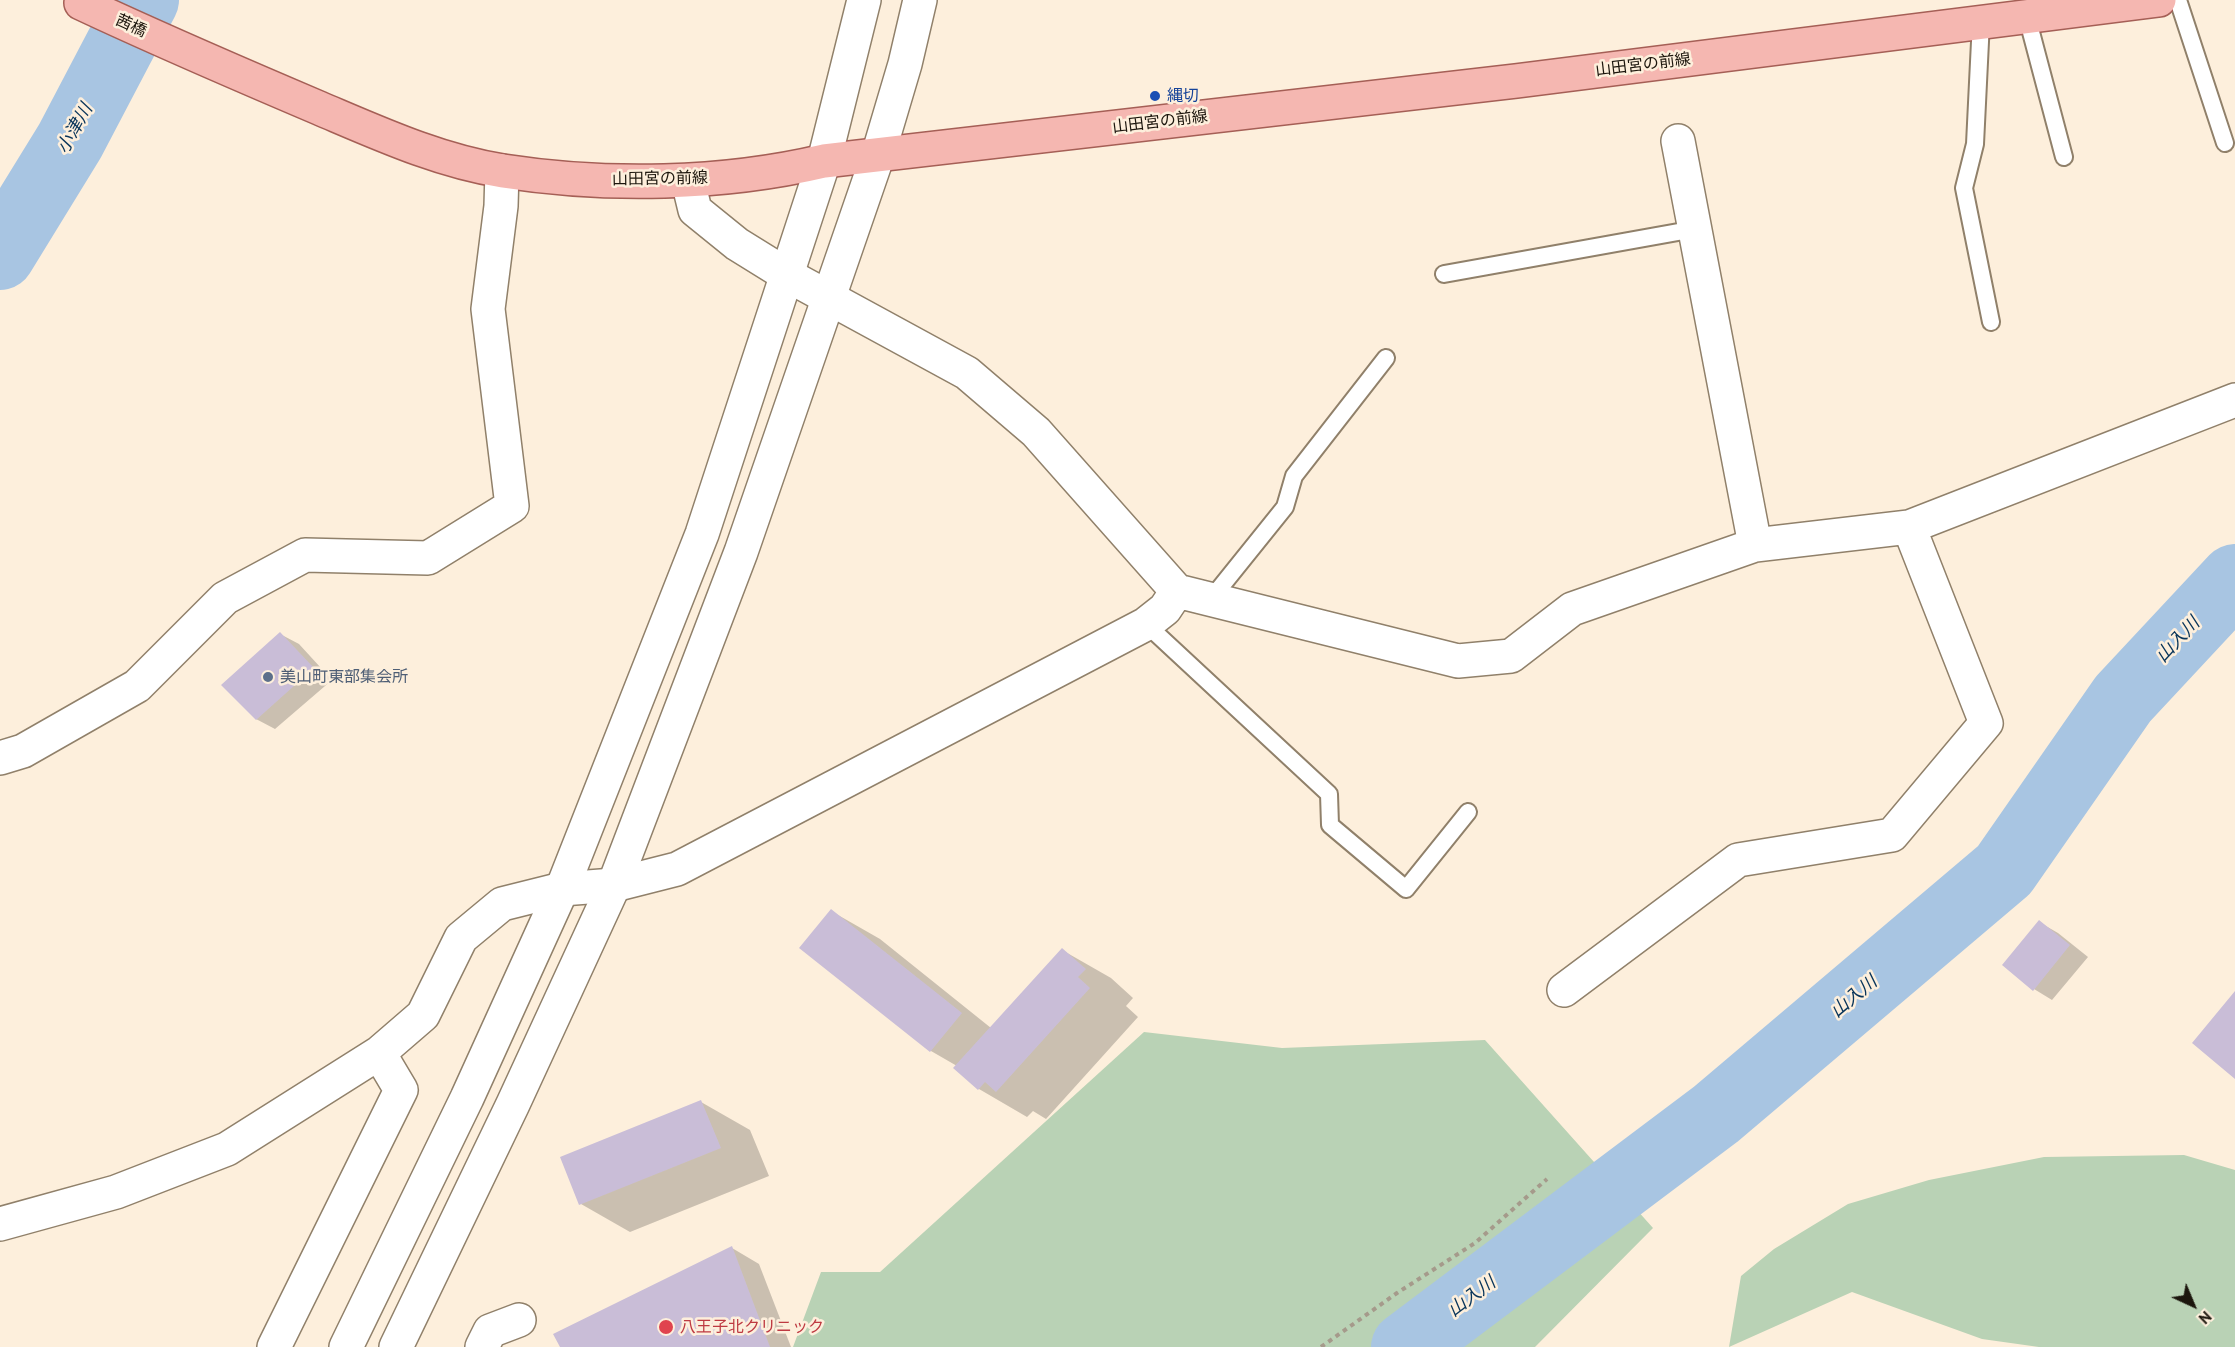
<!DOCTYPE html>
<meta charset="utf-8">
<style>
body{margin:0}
#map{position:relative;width:2235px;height:1347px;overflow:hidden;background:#fdefdc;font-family:"PT Sans",sans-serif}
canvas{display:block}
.north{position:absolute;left:2163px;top:1275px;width:60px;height:60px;-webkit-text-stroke:4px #fdefdc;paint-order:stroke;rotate:136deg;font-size:16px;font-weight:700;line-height:24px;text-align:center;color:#1c160d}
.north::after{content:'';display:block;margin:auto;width:21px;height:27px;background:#1c160d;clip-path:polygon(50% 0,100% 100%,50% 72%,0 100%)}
</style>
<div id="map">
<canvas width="2235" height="1347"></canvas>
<div class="north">N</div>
</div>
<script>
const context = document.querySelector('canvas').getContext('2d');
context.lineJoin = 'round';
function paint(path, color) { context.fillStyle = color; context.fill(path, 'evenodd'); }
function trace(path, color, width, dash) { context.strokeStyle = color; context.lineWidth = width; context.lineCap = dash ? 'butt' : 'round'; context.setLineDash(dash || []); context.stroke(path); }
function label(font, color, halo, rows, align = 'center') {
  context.font = font + ' "PT Sans","Noto Sans JP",sans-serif'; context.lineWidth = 5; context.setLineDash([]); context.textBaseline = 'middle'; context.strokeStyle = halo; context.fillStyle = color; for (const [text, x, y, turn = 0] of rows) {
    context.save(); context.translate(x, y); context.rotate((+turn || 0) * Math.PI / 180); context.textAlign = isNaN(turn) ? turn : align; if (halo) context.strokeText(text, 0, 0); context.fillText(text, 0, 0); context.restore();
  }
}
paint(new Path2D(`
 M1144 1032 1282 1048 1485 1040 1653 1228 1535 1347H793L821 1272H880Z
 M2184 1155 2235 1170V1347H2039L1982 1339 1852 1292 1729 1347 1741 1276 1774 1249 1848 1204 1929 1180 2044 1157Z`), '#b9d2b5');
paint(new Path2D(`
 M280 634 299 644 332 680 275 729 256 719Z
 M831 911 880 939 991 1028 1062 950 1111 978 1133 998 1126 1006 1138 1017 1046 1119 1033 1111 1027 1117 979 1089 957 1066 931 1051 801 948Z
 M2039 922 2058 933 2088 957 2052 1000 2034 989Z
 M701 1102 750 1130 769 1176 630 1232 581 1204Z
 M732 1248 759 1264 791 1347H561Z`), '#0003');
trace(new Path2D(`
 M0 255 70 141 144 0
 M1406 1347 1716 1114 2004 870 2123 699 2235 579`), '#a8c5e2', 70);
paint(new Path2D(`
 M280 632 314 668 256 720 221 685Z
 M831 909 962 1013 930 1052 799 948Z
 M2039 920 2070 945 2033 991 2002 965Z
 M1062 948 1086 969 1078 977 1090 988 996 1092 985 1082 978 1090 953 1068Z
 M2235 991V1079L2192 1043Z
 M701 1100 721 1148 579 1205 560 1157Z
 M732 1246 770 1347H560L553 1334Z`), '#c9bdd7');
const service = new Path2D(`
 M2178 0 2225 143
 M2027 17 2064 157
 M1981 21 1975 144 1964 188 1991 322
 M1444 274 1695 229
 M1211 599 1285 507 1294 476 1386 358
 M1146 624 1329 794 1330 825 1406 889 1468 812`);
const minor = new Path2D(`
 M1678 141 1755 545
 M688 181 695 210 737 244 787 275 967 373 1036 432 1177 591 1458 661 1511 656 1572 609 1755 545 1909 527 2235 400
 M0 758 23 751 137 686 225 598 305 555 428 558 512 506 488 309 501 206 502 171
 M1564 990 1738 860 1892 835 1986 723 1909 527
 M0 1224 116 1192 227 1149 379 1053 423 1015 461 938 502 904 562 889 614 885 677 869 1146 624 1165 609 1177 591
 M274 1347 401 1090 379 1053
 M482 1347 490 1331 519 1320`);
const tertiary = new Path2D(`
 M346 1347 467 1098 562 889 702 534 824 161 864 0
 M396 1347 513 1104 614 885 741 552 878 155 905 64 920 0`);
const primary = new Path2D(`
 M81 3C160 40 239 74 319 108 378 133 439 161 503 171 607 187 722 185 824 161L1516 81 2159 0`);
trace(service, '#90806a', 20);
trace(minor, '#90806a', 36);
trace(tertiary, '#90806a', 36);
trace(primary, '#a55f56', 36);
trace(new Path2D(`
 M1321 1347 1397 1293 1475 1243 1547 1179`), '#a59a8b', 4, [4.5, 4.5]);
trace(service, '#fff', 16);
trace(minor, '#fff', 33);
trace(tertiary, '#fff', 33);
trace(primary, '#f5b7b1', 33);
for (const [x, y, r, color] of [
 [1155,96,6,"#1a4fb4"],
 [268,677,6,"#5c6f8a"],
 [666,1327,8,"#e0444e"]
]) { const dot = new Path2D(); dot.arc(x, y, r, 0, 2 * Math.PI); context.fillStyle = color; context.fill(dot); trace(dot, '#fdefdc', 2); }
label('16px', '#1c160d', '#fdefdc', [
 ["茜橋",131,26,25],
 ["山田宮の前線",1643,65,-7],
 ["山田宮の前線",1160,122,-7],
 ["山田宮の前線",660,179,-1]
]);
label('16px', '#164399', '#fdefdc', [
 ["縄切",1167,96]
], 'left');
label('16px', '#4e5e75', '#fdefdc', [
 ["美山町東部集会所",280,677]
], 'left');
label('16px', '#be3a42', '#fdefdc', [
 ["八王子北クリニック",680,1327]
], 'left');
label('italic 18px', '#07345a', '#fdefdc', [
 ["小津川",75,129,-61],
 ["山入川",2178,640,-47],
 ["山入川",1854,997,-40],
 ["山入川",1472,1297,-37]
]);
</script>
